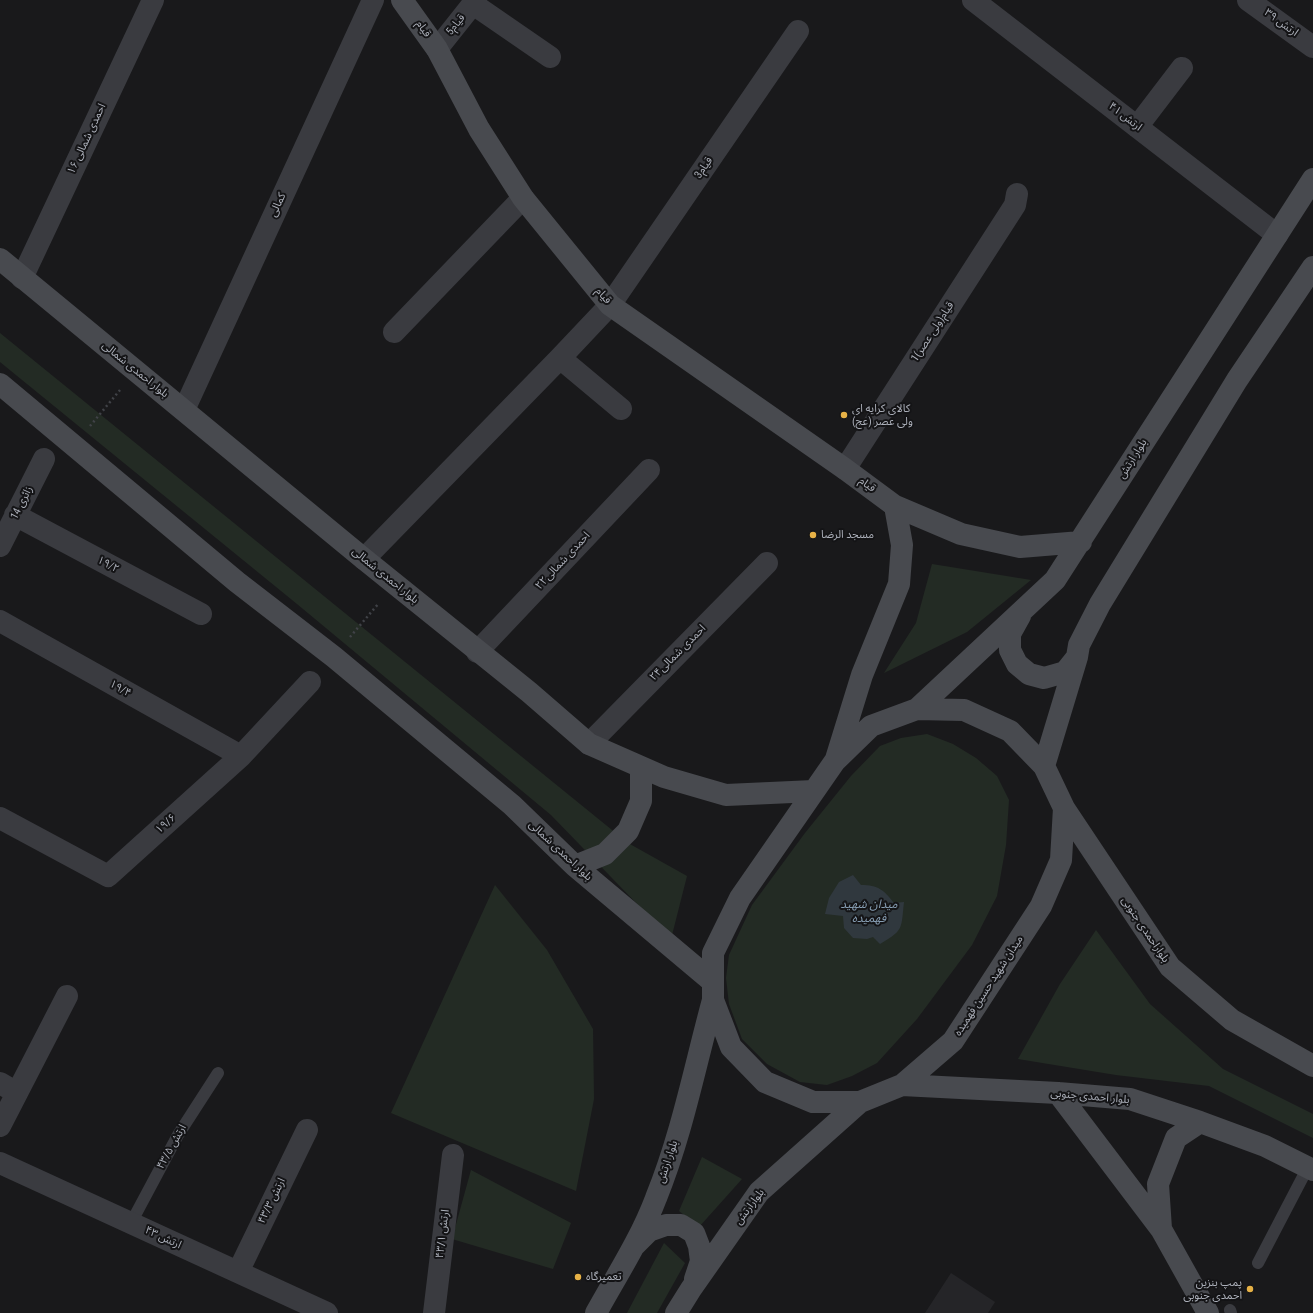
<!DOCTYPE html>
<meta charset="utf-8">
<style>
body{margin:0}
canvas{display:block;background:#19191b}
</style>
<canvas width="1313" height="1313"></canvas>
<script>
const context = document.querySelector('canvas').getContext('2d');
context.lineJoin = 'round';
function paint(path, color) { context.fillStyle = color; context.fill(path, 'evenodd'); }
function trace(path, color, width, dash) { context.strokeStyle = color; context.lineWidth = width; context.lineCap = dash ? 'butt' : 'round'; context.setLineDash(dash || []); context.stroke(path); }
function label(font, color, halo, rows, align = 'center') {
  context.font = font + ' "Roboto Condensed","Noto Sans Arabic",sans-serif'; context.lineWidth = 4; context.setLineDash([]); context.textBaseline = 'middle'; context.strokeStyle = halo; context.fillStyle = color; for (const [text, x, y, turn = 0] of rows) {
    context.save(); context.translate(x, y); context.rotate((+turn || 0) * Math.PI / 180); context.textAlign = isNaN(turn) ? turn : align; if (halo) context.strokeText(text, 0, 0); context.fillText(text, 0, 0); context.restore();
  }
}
paint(new Path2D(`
 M951 1273 995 1302 988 1313H925Z`), '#252528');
paint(new Path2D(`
 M0 333 628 843 687 876 671 939 551 815 297 604 0 362Z
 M932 564 1031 580 967 632 884 673 916 623Z
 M927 734 953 744 976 758 997 776 1009 800 1006 845 997 896 972 945 917 1019 877 1063 852 1076 827 1085 800 1082 767 1064 742 1039 729 1004 726 978 729 955 752 905 805 833 851 776 880 746 901 738Z
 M495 885 547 950 593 1029 594 1099 576 1191 391 1113Z
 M1096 930 1150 1004 1223 1069 1313 1114V1138L1209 1086 1116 1075 1018 1059 1060 984Z
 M702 1157 742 1179 699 1227 679 1211Z
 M471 1170 571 1223 553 1269 452 1239Z
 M664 1243 685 1263 657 1313H627Z`), '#232b24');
paint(new Path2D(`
 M853 875 861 885C878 885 884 890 894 903L904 902C901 929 904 930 880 944L873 937 867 939 853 938 844 928 843 916 825 914 829 898 839 882Z`), '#30383e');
trace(new Path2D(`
 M90 426 120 390
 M350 637 379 603`), '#404247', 2.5, [2, 3]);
trace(new Path2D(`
 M131 1223 178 1135 218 1073
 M1258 1263 1308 1167
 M1230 1310 1231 1313`), '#3a3b40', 12);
trace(new Path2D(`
 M973 0 1277 235
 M1248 0 1313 47
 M473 4 550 57
 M437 49 476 0
 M1137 127 1182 68
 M22 278 153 0
 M394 332 523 198
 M560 358 621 409
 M184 410 373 0
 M845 469 1015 205 1017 194
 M15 515 201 614
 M0 546 44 459
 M364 559 560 358 610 305 798 31
 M0 621 241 756
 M477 652 649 470
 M589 744 767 563
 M0 818 108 876 241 756 310 682
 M0 1083 17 1093
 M0 1126 67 996
 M0 1163 327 1313
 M238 1272 307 1130
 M434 1313 453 1155`), '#3a3b40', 22);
trace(new Path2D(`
 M402 0 437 49 479 129 523 198 610 305 845 469 895 506 961 534 1020 547 1081 542
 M0 259 364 559 529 692 589 744 664 777 726 795 814 791
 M0 384 237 582 334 657 512 805 575 866 713 982
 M1020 616 1010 634V650L1017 664 1029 674 1044 678 1065 672 1077 657
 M917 709 964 710 1010 731 1044 766 1064 808 1061 860 1041 906 953 1041 902 1085 860 1102H813L765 1082 731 1047 713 1000V953L740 898 835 761 871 726 917 709 1055 580 1313 179
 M836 759 862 675 899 584 902 545 895 506
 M1044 766 1077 657 1079 645 1100 604 1237 380 1313 267
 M1064 808 1170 967 1232 1020 1313 1066
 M575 866 605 854 628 831 641 801V768
 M902 1085 1058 1093 1130 1099 1200 1122 1265 1146 1313 1170
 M1058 1093 1161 1229 1208 1313
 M1161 1229 1158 1184 1176 1138 1200 1122
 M635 1245 649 1231 666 1225H681L694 1233 699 1246 701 1261 695 1279
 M596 1313C617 1275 641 1238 656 1198 682 1134 695 1066 713 1000
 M676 1313 691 1289 759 1192 860 1102`), '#484a4f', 22);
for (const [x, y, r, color] of [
 [844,415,4,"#e6b146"],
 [813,535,4,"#e6b146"],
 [578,1277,4,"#e6b146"],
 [1250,1289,4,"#e6b146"]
]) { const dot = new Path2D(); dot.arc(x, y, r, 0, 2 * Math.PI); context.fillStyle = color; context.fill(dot); trace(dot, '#141416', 1.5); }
label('11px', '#acb0ba', '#141416', [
 ["ارتش ۳۹",1281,23,36],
 ["قیام5",456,25,-51],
 ["قیام",423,29,55],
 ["ارتش ۴۱",1125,117,38],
 ["احمدی شمالی ۱۶",87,139,-65],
 ["قیام3",704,168,-56],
 ["کمالی",278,205,-65],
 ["قیام",603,296,48],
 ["قیام(ولی عصر)1",933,332,-57],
 ["بلوار احمدی شمالی",135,370,39],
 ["بلوار ارتش",1133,459,-58],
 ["قیام",867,485,36],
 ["14 زائری",22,503,-63],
 ["احمدی شمالی۲۲",563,561,-47],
 ["۱۹/۲",108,565,28],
 ["بلوار احمدی شمالی",385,576,39],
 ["احمدی شمالی۲۴",678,653,-45],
 ["۱۹/۴",120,689,29],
 ["۱۹/۶",166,824,-42],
 ["بلوار احمدی شمالی",560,851,43],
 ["بلواراحمدی جنوبی",1145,930,56],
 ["میدان شهید حسین فهمیده",989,986,-57],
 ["بلوار احمدی جنوبی",1090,1097,5],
 ["ارتش ۴۳/۵",172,1147,-61],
 ["بلوار ارتش",668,1162,-72],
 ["ارتش ۴۳/۳",272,1201,-64],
 ["بلوارارتش",750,1207,-53],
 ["ارتش ۴۳/۱",443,1234,-83],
 ["ارتش ۴۳",163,1238,25]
]);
label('11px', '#acb0ba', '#141416', [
 ["کالای کرایه ای",852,409],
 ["ولی عصر (عج)",852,422],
 ["مسجد الرضا",821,535],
 ["تعمیرگاه",586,1277],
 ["پمپ بنزین",1242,1283,"right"],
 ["احمدى جنوبى",1242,1296,"right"]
], 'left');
label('italic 12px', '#869db2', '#141416', [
 ["میدان شهید",869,905],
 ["فهمیده",869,919]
]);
</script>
